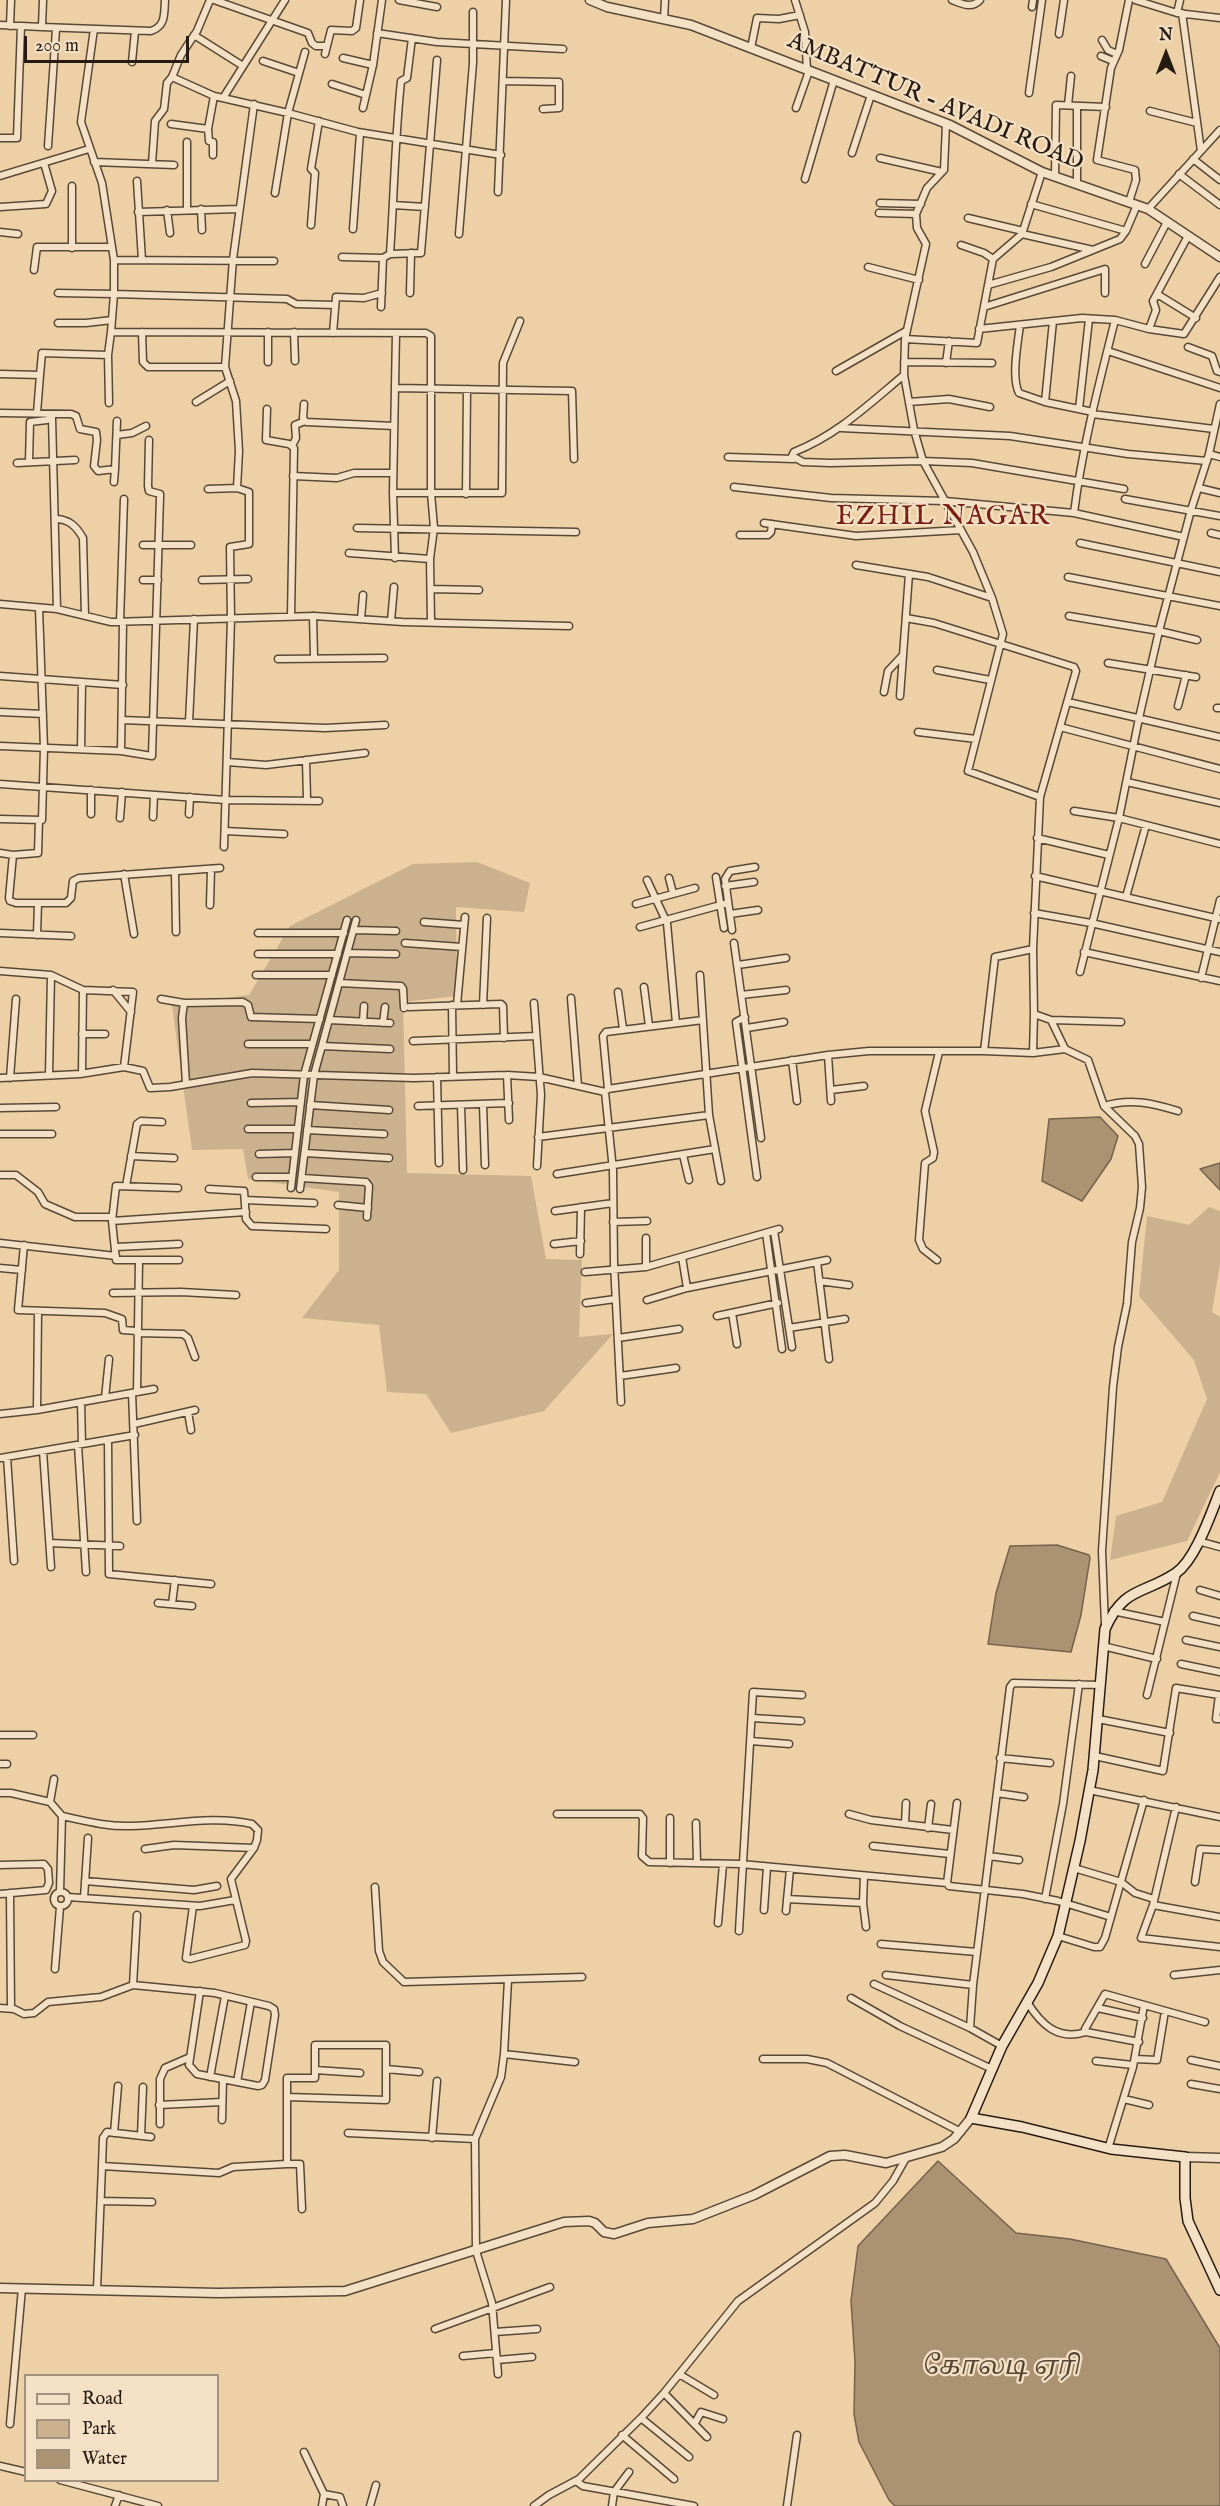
<!DOCTYPE html>
<meta charset="utf-8">
<style>
body{margin:0}
#map{position:relative;width:1220px;height:2506px;overflow:hidden;background:#edd0a6;font-family:"IM FELL English",serif}
canvas{display:block}
.legend{position:absolute;left:24px;top:2374px;width:195px;height:108px;box-sizing:border-box;background:#f3e0c5;border:2px solid #a1917d;margin:0;padding:8px 10px;list-style:none;font-size:18px;color:#271b11}
.legend li{display:flex;align-items:center;gap:12px;height:30px}
.legend b{width:30px;border:2px solid #a1917d}
.north{position:absolute;left:1136px;top:24px;width:60px;height:60px;-webkit-text-stroke:4px #f3e0c5;paint-order:stroke;rotate:0deg;font-size:16px;font-weight:700;line-height:24px;text-align:center;color:#271b11}
.north::after{content:'';display:block;margin:auto;width:21px;height:27px;background:#271b11;clip-path:polygon(50% 0,100% 100%,50% 72%,0 100%)}
.scale{position:absolute;left:24px;top:36px;width:165px;height:27px;box-sizing:border-box;border:3px solid #271b11;border-top:0;padding-left:8px;font-size:18px;line-height:21px;white-space:nowrap;color:#271b11;-webkit-text-stroke:4px #f3e0c5;paint-order:stroke}
</style>
<div id="map">
<canvas width="1220" height="2506"></canvas>
<ul class="legend">
<li><b style="height:8px;background:#f3e0c5"></b>Road</li>
<li><b style="height:16px;background:#cbb18d"></b>Park</li>
<li><b style="height:16px;background:#aa9273"></b>Water</li>
</ul>
<div class="north">N</div>
<div class="scale">200 m</div>
</div>
<script>
const context = document.querySelector('canvas').getContext('2d');
context.lineJoin = 'round';
function paint(path, color) { context.fillStyle = color; context.fill(path, 'evenodd'); }
function trace(path, color, width, dash) { context.strokeStyle = color; context.lineWidth = width; context.lineCap = dash ? 'butt' : 'round'; context.setLineDash(dash || []); context.stroke(path); }
function label(font, color, halo, rows, align = 'center') {
  context.font = font + ' "IM FELL English","Noto Serif Tamil",serif'; context.lineWidth = 4.5; context.setLineDash([]); context.textBaseline = 'middle'; context.strokeStyle = halo; context.fillStyle = color; for (const [text, x, y, turn = 0] of rows) {
    context.save(); context.translate(x, y); context.rotate((+turn || 0) * Math.PI / 180); context.textAlign = isNaN(turn) ? turn : align; if (halo) context.strokeText(text, 0, 0); context.fillText(text, 0, 0); context.restore();
  }
}
paint(new Path2D(`
 M477 862 530 883 524 912 456 907 457 996 403 1002 407 1173 531 1176 546 1259 582 1260 579 1337 613 1334 544 1411 451 1433 426 1394 387 1392 379 1325 302 1318 339 1270V1192L248 1179 243 1149 192 1150 172 1005 249 995 290 926 413 864Z
 M1209 1207 1220 1211V1264L1212 1312 1220 1317V1472L1187 1541 1110 1560 1116 1516 1162 1502 1207 1399 1194 1360 1139 1296 1147 1216 1189 1225Z`), '#cbb18d');
const water = new Path2D(`
 M1100 1117 1118 1136 1111 1159 1082 1201 1042 1181 1049 1119Z
 M1220 1163V1190L1200 1169Z
 M1057 1545 1089 1555 1090 1558 1081 1615 1071 1652 988 1644 996 1593 1010 1546Z
 M938 2161 1016 2233 1070 2239 1166 2259 1220 2348V2506H895L889 2500 859 2442 854 2414 855 2361 851 2301 858 2246Z`);
paint(water, '#aa9273');
trace(water, '#76624c', 1.5);
const minor = new Path2D(`
 M214 0 308 33 312 43 316 46H326
 M399 0 437 7
 M795 0 805 32 807 70
 M952 0C962 4 972 9 980 0
 M1135 0 1177 13 1220 18
 M1032 7 1033 0
 M1177 13 1180 0
 M1182 13 1201 151
 M664 19 665 0
 M0 25 42 27 43 0
 M10 26 11 0
 M42 27 151 31C166 26 164 14 165 0
 M94 29 81 122 102 183 114 260
 M377 33 437 42 563 49
 M1059 34 1064 0
 M194 35 243 66
 M1102 40 1108 50 1117 54
 M751 48 757 18 779 19 800 15
 M325 54 331 30 352 31 356 28 360 0
 M1101 56 1113 61
 M343 58 373 65
 M263 61 299 73
 M132 62 135 31
 M172 77 214 96 288 113 358 132 501 155
 M503 81 559 82V108L543 109
 M332 84 366 95
 M1029 93 1042 0
 M223 98 285 0
 M1068 105 1071 76
 M1077 106V184
 M363 108 373 65 382 0
 M796 108 809 71
 M1150 111 1197 123
 M171 124 208 129 209 141 213 142V155
 M208 129 214 96
 M0 138H17L21 26
 M187 142V210
 M48 146 56 29
 M852 153 871 95
 M880 158 942 172
 M1193 159 1220 180
 M94 162 174 165
 M152 164 155 121 164 109 167 83 172 77 181 55 197 31 210 0
 M1042 172 1022 234 1093 250
 M1179 174 1220 205
 M0 176 89 149
 M1055 177 1056 105 1106 107
 M805 179 834 80
 M137 181 142 260
 M72 186V248
 M498 192 506 0
 M275 193 288 113 305 52
 M1129 202 1136 180 1135 170 1097 160 1111 68 1119 50 1129 0
 M880 203 921 204
 M1031 204 1126 231 1137 205
 M393 205 425 207
 M0 207 46 204 52 191 44 163
 M201 209 202 230
 M1148 209 1220 130
 M167 210 170 233
 M138 212 239 209
 M879 213 916 214
 M968 218 1023 231
 M311 225 315 173 311 169 319 121
 M353 229 360 133
 M0 232 18 234
 M459 234 473 63V12
 M961 245 984 253 993 259
 M390 254 421 253 437 60
 M342 257 383 258
 M1145 264 1167 222
 M868 267 919 280
 M34 270 37 247H111
 M988 285 1051 267 1093 250 1120 239 1126 231
 M58 293 114 294V260L274 261
 M410 293 411 253
 M1157 294 1196 318
 M381 307 383 258 390 254C394 196 395 138 401 81L407 78 412 38
 M984 307 1105 269V293
 M58 323H86L112 320
 M1020 325C1018 342 1011 378 1019 393L1045 402 1093 412
 M979 329 1082 318 1115 320 1149 329 1184 334 1220 277
 M1149 329 1156 310 1153 301 1188 236
 M111 332 114 294 287 299 296 304 335 305
 M142 332 143 362 148 367H225
 M294 332 295 361
 M333 333 336 297 364 298 382 293
 M905 339 977 343 993 259 1022 234
 M1188 347 1212 356 1217 371 1220 372
 M1108 351 1220 388
 M268 362V332
 M904 362 992 363
 M946 363 949 341
 M836 371 906 331
 M0 374 40 375 42 353 108 355
 M904 375C868 405 837 435 794 452L792 456 803 462 830 463 923 461 972 463 1124 489
 M395 388 572 391 574 459
 M196 402 230 381
 M909 402 949 399 990 407
 M1045 402 1053 321
 M109 403 108 355 111 332 426 333 431 336V493L434 528 430 559 431 622
 M304 404 303 418 306 422 394 426
 M267 409 266 440 289 444 294 448 291 616
 M1079 409 1089 319
 M0 413 71 414 76 416 80 429 96 432 97 440 94 466 98 471 115 469 117 421
 M37 413 40 375
 M1092 414 1214 429
 M52 418 57 609
 M841 428 1010 436 1128 454 1207 461
 M117 435 132 433 146 426
 M292 446 296 438 295 425 305 421
 M1209 454 1220 457
 M728 457 794 459
 M29 462 30 422 47 420 53 415
 M17 463 75 460
 M293 476 337 478 354 473H393
 M114 482 115 469
 M734 487 831 498 945 501 1074 513C1082 448 1099 384 1115 320
 M237 488 239 451 236 401 225 367 233 259 254 104
 M1199 488 1220 493
 M208 489 237 488 249 492V544L230 547 231 619 224 847
 M393 493H502L503 363 520 321
 M466 494 467 389
 M1125 499 1220 516
 M1074 513 1184 537
 M55 519C69 519 76 526 83 538L85 616
 M764 523 856 536 961 530
 M357 528 576 532
 M1211 533 1220 535
 M740 535H768L771 532 772 524
 M1080 543 1220 572
 M143 545H191
 M349 553 430 559
 M395 558 393 493 396 333
 M856 565 928 577 992 598
 M1068 577 1220 606
 M143 580H158
 M202 580 248 579
 M431 589 479 590
 M0 604 57 609 111 622 314 616 403 622 569 626
 M313 616 314 657
 M1069 616 1159 631 1197 640
 M906 618 934 623 1074 667 1076 671 1040 797
 M361 619 363 595
 M391 621 394 587
 M120 622 124 499
 M278 659 384 658
 M1108 663 1196 677
 M937 670 990 680
 M0 676 123 685
 M884 692 888 671 903 655
 M900 696 909 574
 M1068 702 1220 737
 M1178 706 1186 675
 M1217 708H1220
 M0 712 43 714
 M122 720 325 728 385 725
 M189 722 194 619
 M1060 727 1220 769
 M918 732 976 739
 M0 746 121 751 152 756 160 497V494L149 491 148 486 149 440
 M81 749 82 682
 M121 751 123 622
 M306 760 307 799
 M227 762 266 765 365 753
 M1127 782 1220 803
 M0 784 226 800 319 801
 M1074 811 1119 818 1220 844
 M91 814V790
 M189 814 190 797
 M153 817 154 795
 M120 818 122 792
 M0 819 42 820 44 748 39 608
 M225 831 284 834
 M1037 838 1109 855
 M0 853 13 855 38 853 39 820
 M13 855 9 898 10 901 16 903H66L71 898 73 881 79 878 220 868
 M175 872 176 932
 M124 874 134 934
 M1035 876 1220 919
 M716 877 724 928
 M669 878 673 893
 M647 880 667 923 676 1023
 M725 886 754 882
 M1126 897 1146 825
 M636 904 695 888
 M210 905 211 869
 M1034 913 1091 923 1220 952
 M730 914 758 910
 M424 922 464 925
 M640 927 728 903
 M354 930 396 931
 M732 930 725 879 730 871 755 867
 M0 933 71 936
 M258 933H344
 M37 935 38 903
 M405 943 462 947
 M734 943 761 1138
 M1033 949 1034 1014 1051 1020 1065 1049 1088 1060 1104 1106 1135 1136 1139 1144 1142 1187 1140 1208 1132 1242 1127 1304 1118 1347 1113 1387 1102 1551 1105 1625
 M1084 952 1220 981
 M347 953 396 954
 M258 954H338
 M738 965 786 958
 M0 971 51 975 83 990 133 992 124 1067
 M1080 972 1119 818 1139 718 1159 631 1191 510 1209 454 1220 404
 M256 975H332
 M700 975 709 1115 721 1181
 M1201 978 1220 900
 M339 983 401 986 403 989 404 1008
 M644 987 649 1026
 M113 990 131 1012
 M618 992 623 1029
 M741 995 786 990
 M571 998 578 1086
 M161 999 184 1003 243 1002 248 1005 251 1017 320 1019
 M184 1003 182 1018 186 1084
 M534 1003 541 1095 537 1166
 M452 1005 453 1076
 M457 1005 465 917
 M483 1005 487 918
 M409 1007 501 1004 503 1006 504 1038
 M745 1017 736 1022 757 1177
 M329 1020 390 1023
 M1051 1020 1121 1022
 M363 1022 364 1006
 M383 1023 385 1007
 M747 1028 784 1022
 M82 1034H105
 M413 1041 536 1036
 M248 1044H312
 M322 1046 390 1049
 M984 1051 1033 1053 1034 1014
 M1033 1053 1065 1049
 M828 1055 831 1101
 M792 1060 797 1101
 M82 1073 83 990
 M49 1075 51 975
 M507 1075 509 1120
 M437 1077 439 1163
 M0 1078 80 1074 124 1067 143 1071 150 1088 170 1087 252 1073 414 1078 507 1075 539 1077 605 1092 608 1089 828 1055 869 1051H984L995 957 1033 949 1040 797 968 771 1003 634 992 598 973 552 923 461 914 430 904 375 905 339 926 244 917 228 916 214 927 188 944 170 946 124
 M10 1078 16 999
 M608 1089 603 1036 606 1032 703 1020
 M831 1090 864 1086
 M605 1092 613 1170 614 1264 621 1402
 M251 1103 301 1102
 M483 1104 485 1165
 M310 1105 389 1110
 M461 1105 463 1170
 M418 1106 509 1103
 M1104 1106C1130 1098 1152 1103 1178 1111
 M0 1108 56 1107
 M248 1129H298
 M307 1130 384 1134
 M0 1134H52
 M538 1137 709 1115
 M305 1153 389 1158
 M259 1154 295 1153
 M683 1155 689 1180
 M131 1156 174 1158
 M557 1174 715 1149
 M0 1175H16L38 1192 45 1204 75 1217H112
 M256 1177H292
 M302 1178 366 1182 369 1186 367 1217
 M126 1186 137 1124 141 1121 162 1122
 M178 1188 116 1186 112 1221 116 1260H179
 M291 1188 304 1075 347 920
 M209 1189 244 1191 246 1219 252 1226 326 1229
 M300 1189 314 1075 356 920
 M245 1200 314 1203
 M338 1205 368 1208
 M555 1211 613 1203
 M112 1221 246 1212
 M613 1222 647 1221
 M774 1231 792 1347
 M766 1233 782 1349
 M0 1243 116 1256
 M554 1244 581 1241
 M24 1245 18 1310 105 1313 122 1319 123 1330 137 1331
 M116 1247 179 1244
 M580 1254 581 1207
 M682 1257 687 1288
 M937 1260 923 1249 919 1240 925 1163 933 1158 934 1152 925 1111 939 1052
 M817 1262 829 1359
 M646 1267V1238
 M0 1268 22 1270
 M585 1272 646 1267 779 1229
 M819 1281 849 1285
 M113 1293 181 1292 236 1295
 M647 1300 687 1288 827 1260
 M586 1303 615 1299
 M732 1313 737 1344
 M717 1316 778 1303
 M789 1328 845 1319
 M137 1333 183 1334 188 1338 195 1357
 M618 1338 679 1329
 M620 1376 676 1368
 M137 1392 154 1389
 M132 1393 137 1521
 M105 1398 109 1359
 M81 1402 82 1444
 M37 1410 38 1311
 M188 1412 191 1430
 M0 1414 37 1410 137 1392 139 1261
 M134 1424 195 1410
 M108 1440 109 1574 211 1584
 M78 1445 86 1572
 M43 1451 51 1567
 M7 1457 14 1561
 M0 1458 135 1435
 M1198 1541 1220 1547
 M50 1543 120 1546
 M1200 1590 1220 1596
 M158 1603 192 1606
 M172 1604 175 1580
 M1113 1611 1165 1622
 M1193 1616 1220 1622
 M1186 1640 1220 1647
 M1103 1646 1157 1659
 M1181 1664 1220 1672
 M1147 1695 1177 1573
 M752 1718 801 1721
 M1098 1719 1170 1733
 M0 1735H33
 M751 1741 789 1744
 M1095 1756 1163 1771 1176 1688 1219 1695 1216 1719H1220
 M1000 1758 1050 1763
 M0 1764H7
 M1089 1790 1220 1817
 M0 1793H11L50 1802 62 1816 60 1892
 M997 1793 1024 1797
 M50 1802 54 1779
 M957 1803 947 1883 949 1886 1023 1894 1058 1901 1111 1917
 M1176 1807 1153 1905 1141 1938 1220 1947
 M557 1814H640L643 1818 642 1856 649 1862 741 1864 947 1883
 M849 1814 871 1820 953 1830
 M62 1816C85 1821 108 1827 131 1826 171 1825 213 1815 252 1824L258 1830 257 1840 254 1848 231 1879 246 1941 245 1945 190 1959 186 1958 193 1906
 M670 1818V1863
 M696 1823 697 1863
 M905 1824 906 1803
 M928 1828 931 1804
 M873 1846 950 1854
 M145 1849 174 1845 254 1848
 M989 1856 1019 1860
 M0 1865 44 1864 48 1869 49 1883 46 1890 0 1894
 M1074 1868 1121 1882 1135 1893 1154 1899
 M864 1876 863 1903 866 1927
 M85 1881 194 1890 217 1886
 M1195 1882 1200 1849 1220 1850
 M375 1887 379 1951 383 1962 404 1982 582 1977
 M54 1899a7 7 0 1 1 14 0a7 7 0 1 1-14 0Z
 M10 1893 11 2008
 M68 1897 200 1906 235 1900
 M84 1898 88 1838
 M787 1899 863 1903
 M1045 1899 1063 1804 1079 1684
 M1153 1905 1220 1917
 M764 1910 767 1867
 M786 1911 790 1869
 M718 1923 723 1864
 M739 1931 753 1692 802 1695
 M1058 1936 1094 1947H1100L1105 1938 1144 1800
 M881 1944 977 1952
 M55 1969 60 1907
 M886 1975 973 1985
 M1174 1975 1220 1970
 M874 1984 970 2028 1002 2046
 M133 1985 137 1915
 M851 1998 900 2026 992 2069
 M1027 2002C1041 2024 1057 2041 1086 2032
 M0 2008 14 2009 24 2014 34 2013 48 2002 101 1997 133 1985 215 1993 269 2006 274 2009 275 2015 265 2080 262 2085 258 2086 197 2074 189 2065 200 1991
 M1098 2008 1143 2018
 M970 2028 973 1985 1010 1687 1013 1683 1101 1685
 M1139 2042 1086 2032 1085 2029 1105 1994 1205 2022
 M504 2054 575 2062
 M763 2059H807L827 2063 961 2132
 M1135 2059 1157 2060 1165 2011
 M1191 2060 1220 2066
 M1096 2061 1133 2065
 M315 2070 360 2073
 M210 2077 225 1996
 M237 2082 251 2002
 M1191 2084 1220 2089
 M287 2097V2078H315V2045H386V2069
 M1124 2099 1149 2105
 M159 2105 222 2102
 M222 2120 223 2079
 M160 2124V2079L165 2068 188 2058
 M114 2133 118 2086
 M348 2133 475 2139 476 2251 492 2303 498 2374
 M141 2136 143 2087
 M432 2138 437 2081
 M475 2139 501 2077 504 2054 508 1980
 M1108 2149 1133 2067 1144 2005
 M287 2164H300L302 2209
 M102 2166 103 2138 107 2132 151 2137
 M101 2201 152 2202
 M97 2289 102 2166 219 2173 233 2167 287 2164V2097L386 2100V2069L419 2072
 M435 2329 550 2287
 M495 2332 537 2329
 M463 2356 496 2353
 M497 2360 532 2357
 M679 2374 714 2395
 M664 2393 707 2437
 M641 2418 689 2457
 M695 2423 701 2412 723 2419
 M10 2424 22 2288
 M622 2435 674 2479
 M304 2452 324 2494 322 2506
 M0 2466 26 2472
 M60 2480 158 2506
 M576 2481 583 2486 694 2506
 M324 2494 340 2497 343 2506
 M115 2506 119 2495
 M370 2506 376 2485
 M534 2506 549 2495 579 2479 641 2418 664 2393 738 2301 875 2203 893 2181 906 2158
 M612 2506 614 2492 629 2472
 M787 2506 797 2435`);
const tertiary = new Path2D(`
 M590 0 607 7 691 25 950 125 1042 172 1148 209 1220 257
 M1185 2157 1220 2158
 M0 2288 218 2293 345 2291 564 2222 589 2221 595 2223 604 2232 614 2234 648 2223 693 2219 754 2195 830 2156 845 2155 886 2163 942 2147 954 2139 971 2118`);
const secondary = new Path2D(`
 M1220 1491C1211 1513 1196 1559 1176 1573 1143 1595 1124 1586 1105 1629L1093 1770 1080 1841 1058 1936 1038 1983 1002 2046 971 2118 1022 2127 1111 2149 1185 2157V2198L1188 2221 1220 2290`);
trace(minor, '#584836', 9);
trace(tertiary, '#584836', 11);
trace(secondary, '#271b11', 12);
trace(minor, '#f3e0c5', 6);
trace(tertiary, '#f3e0c5', 8);
trace(secondary, '#f3e0c5', 9);
label('24px', '#271b11', '#f3e0c5', [
 ["AMBATTUR - AVADI ROAD",935,103,23]
]);
label('italic 26px', '#554533', '#f3e0c5', [
 ["கோலடி ஏரி",1002,2369]
]);
context.letterSpacing = '1.5px';
label('27px', '#7a1f14', '#f3e0c5', [
 ["EZHIL NAGAR",943,518]
]);
context.letterSpacing = '0px';
</script>
